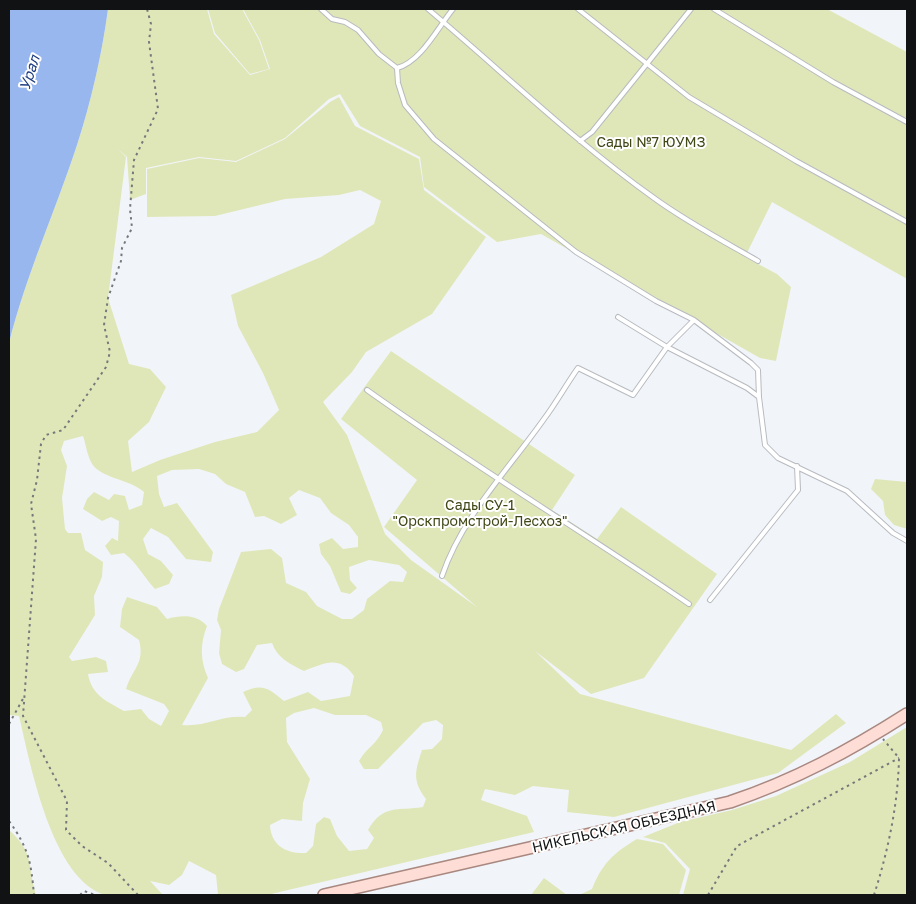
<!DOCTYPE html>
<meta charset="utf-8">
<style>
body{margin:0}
#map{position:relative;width:916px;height:904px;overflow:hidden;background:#f1f5fa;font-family:"Golos Text",sans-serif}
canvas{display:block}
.frame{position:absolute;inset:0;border:10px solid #101213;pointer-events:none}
</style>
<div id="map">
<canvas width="916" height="904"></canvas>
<div class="frame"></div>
</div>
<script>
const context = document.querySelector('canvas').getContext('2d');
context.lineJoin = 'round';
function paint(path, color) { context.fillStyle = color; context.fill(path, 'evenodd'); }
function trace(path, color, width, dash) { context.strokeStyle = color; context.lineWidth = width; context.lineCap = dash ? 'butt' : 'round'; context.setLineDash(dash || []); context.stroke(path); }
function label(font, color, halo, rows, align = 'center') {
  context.font = font + ' "Golos Text",sans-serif'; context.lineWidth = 4; context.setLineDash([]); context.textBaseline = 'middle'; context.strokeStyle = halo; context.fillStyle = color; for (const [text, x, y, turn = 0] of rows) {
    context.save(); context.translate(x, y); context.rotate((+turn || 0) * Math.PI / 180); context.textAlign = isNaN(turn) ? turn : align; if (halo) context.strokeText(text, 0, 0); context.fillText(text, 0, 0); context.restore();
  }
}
paint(new Path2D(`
 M108 9H207L214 34 250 75 270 69 260 40 243 9H827L907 52V279L772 202 745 257 777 274 791 287 776 361 760 358 541 234 497 242 424 187 420 157 360 126 340 94 329 99 285 138 236 161 199 157 146 168V194L130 200 127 157 118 149 126 157 108 298 129 364 150 369 166 387 149 422 128 441 132 472 160 460 215 442 257 432 279 410 263 373 238 326 231 295 321 257 374 224 381 201 360 190 339 195 285 199 215 216 147 217V169L199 158 236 162 285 139 330 102 339 97 355 126 419 159 424 190 486 237 432 314 366 352 352 372 323 402 347 435 385 534 411 560 477 607 384 527 417 480 341 419 391 351 575 475 552 510 597 539 621 507 717 574 644 678 591 694 535 651 580 694 791 750 836 714 846 723 778 773 614 817 567 812 569 790 533 786 515 795 485 789 481 800 527 816 534 832 267 895H218L216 875 189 861 182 875 169 885 150 881 163 895C146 895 123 899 106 895 52 881 30 763 19 716L9 715V343C26 275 55 212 77 145 91 102 102 54 108 9ZM83 436C86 445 87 454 91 462 98 478 130 479 144 492L142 505 129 510 125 496 114 494 109 500 94 492 87 499 83 509 102 521 111 517 119 521 118 541 112 538 105 546 111 555 124 553C137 563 143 576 155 589L169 584 173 575 161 561 148 554 143 539 151 528 168 537 186 559 211 562 213 552 177 503 164 507 159 494 157 476 172 470 199 469 215 474 226 484 245 492 255 517 264 516 281 524 297 515 289 498 299 490 320 498 331 513 349 525 358 537V547L343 549 332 538 319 544 321 554 330 566 341 592 350 594 357 588 350 580 349 567 369 560 399 565 407 572 403 582 390 581 367 599 364 610 352 619H342L317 606 306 592 286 583 282 558 271 549 241 552 219 609 217 620 221 630 219 653 222 664 236 672 244 669 257 645 272 643C277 658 290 664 304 671 325 663 339 655 354 676L350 696 321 701 308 692 284 701C268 688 263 683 243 692L252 710 245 717C220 715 207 727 182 725L208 678C200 660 200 644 207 626 197 614 181 615 167 619L157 607 127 597 122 609 120 627 139 640C145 664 133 667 126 689L164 704 169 711 161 726 149 719 141 709 124 711C107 701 92 696 88 674L108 672 106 661 96 657 72 661 69 657 95 615 94 596 102 577 103 562 85 550 81 533H68L65 529 62 498 67 466 61 450 64 441ZM314 708 335 715H366L381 722 383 730C376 745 367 747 359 761L364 769H378L423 723 436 720 443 725 442 739 432 749 422 750C415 771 412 781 426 799L423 807C397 811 383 804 368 830L374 838 367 849 349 851 337 836 330 819 324 817 316 824 313 846 306 853C287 854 271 846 270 825L282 819 302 821 303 803 310 779 287 742 286 718 294 713Z
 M208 9H242L259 40 269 69 250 74 215 33Z
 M875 479 907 482V529L894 525 885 515 883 501 871 489Z
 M907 727V895H683L690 869 665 843 643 837 680 822 732 810 776 796 850 762Z
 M9 830C35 853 27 865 36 895H9Z
 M637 839 663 844 686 870 679 895H579L592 889C602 864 613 853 637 839Z
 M544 878 567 895H531Z`), '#dfe7b9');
paint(new Path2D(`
 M9 9H108C102 54 91 102 77 145 55 212 26 275 9 343Z`), '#99b7ef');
const service = new Path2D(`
 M321 9 332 19 345 22 358 30 379 54 397 68 398 83 405 105 434 139 576 252 656 301 694 320 751 363 758 370 759 397
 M428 9C503 72 574 141 654 198 687 222 723 241 758 261
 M578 9 689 97 796 161 907 222
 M714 9 833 82 907 122
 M397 68C421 62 438 27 453 9
 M580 141 592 132 691 9
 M618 317 667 347 747 388 759 397 765 445 778 458 847 491 893 533 907 541
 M367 390C472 465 582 531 689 604
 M442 576C462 517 508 470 544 419 556 403 566 385 578 368L633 395 667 347 694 320
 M710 600 798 490 797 466`);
const primary = new Path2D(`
 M324 895 730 802C795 780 849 751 907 714`);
trace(service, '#b7bbbf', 6);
trace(primary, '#a98880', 14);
trace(new Path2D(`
 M9 724 24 697
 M9 821C29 849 31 862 34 895
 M80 895 84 891 95 895
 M138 895 108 863 82 846 66 830 67 801 23 716 36 539 31 504 37 480 41 444 46 435 63 430 106 367 110 352 104 325 108 298 121 261 122 248 132 228 130 209 134 160 158 109 149 42 151 24 147 9
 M708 895 737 846 899 758
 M874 895C888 851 898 805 899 758L883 739`), '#76797b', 2, [2.5, 4]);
trace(service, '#fff', 4);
trace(primary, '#fdddd6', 11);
label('14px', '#414716', '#fff', [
 ["Сады №7 ЮУМЗ",651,143],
 ["Сады СУ-1",480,506],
 ["\"Орскпромстрой-Лесхоз\"",480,522]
]);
label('14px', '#101213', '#fff', [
 ["НИКЕЛЬСКАЯ ОБЪЕЗДНАЯ",624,827,-13]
]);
label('italic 15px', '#1f3e80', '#fff', [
 ["Урал",30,73,-72]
]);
</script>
